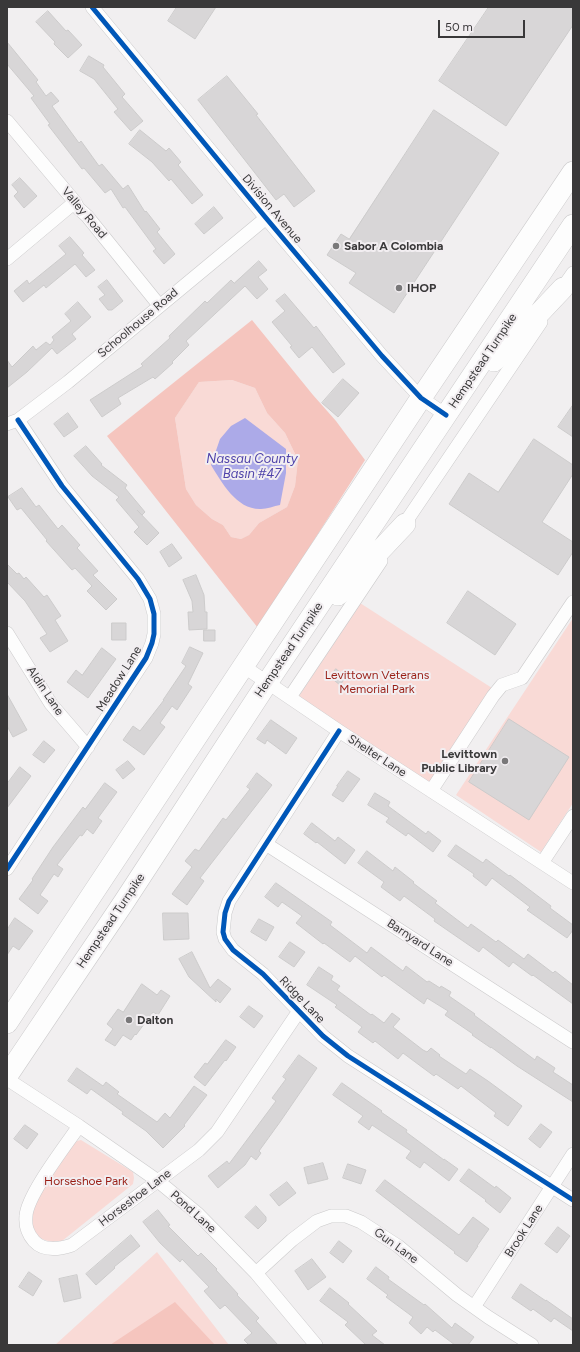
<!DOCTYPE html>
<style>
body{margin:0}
#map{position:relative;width:580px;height:1352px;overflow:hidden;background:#f1eff0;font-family:Figtree,sans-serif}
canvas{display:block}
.frame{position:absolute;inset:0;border:8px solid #393839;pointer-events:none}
.scale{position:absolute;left:438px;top:20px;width:87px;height:18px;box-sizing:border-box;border:2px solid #393839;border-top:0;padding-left:5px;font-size:12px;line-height:14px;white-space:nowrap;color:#393839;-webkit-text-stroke:3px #f2eef1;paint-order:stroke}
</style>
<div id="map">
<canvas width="580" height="1352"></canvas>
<div class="frame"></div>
<div class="scale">50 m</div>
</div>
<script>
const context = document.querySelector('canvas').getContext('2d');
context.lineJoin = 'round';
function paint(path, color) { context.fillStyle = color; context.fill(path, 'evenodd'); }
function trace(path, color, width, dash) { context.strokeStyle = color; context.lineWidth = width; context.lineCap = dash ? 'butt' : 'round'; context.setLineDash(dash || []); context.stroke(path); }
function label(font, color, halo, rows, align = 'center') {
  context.font = font + ' Figtree,sans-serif'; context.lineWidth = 4; context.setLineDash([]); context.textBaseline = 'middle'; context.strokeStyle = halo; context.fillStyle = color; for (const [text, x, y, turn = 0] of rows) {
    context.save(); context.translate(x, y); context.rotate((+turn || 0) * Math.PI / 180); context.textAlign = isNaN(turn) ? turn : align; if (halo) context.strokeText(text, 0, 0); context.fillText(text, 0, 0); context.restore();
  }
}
paint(new Path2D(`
 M232 380 255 388 267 413 285 433 298 460 295 486 287 507 259 523 249 535 241 539 231 537 223 525 212 519 196 505 186 489 175 418 199 382Z
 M360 603 492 688 429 784 297 699Z
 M573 618V803L541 852 456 795Z
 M81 1140 133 1172 134 1178 133 1184 62 1241C58 1241 53 1242 49 1241 33 1239 29 1222 30 1209L74 1143 77 1141Z
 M157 1252 229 1345H55Z`), '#f9dad6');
paint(new Path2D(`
 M252 320 313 395 336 421 365 460 258 628 107 436ZM232 380 255 388 267 413 285 433 298 460 295 486 287 507 259 523 249 535 241 539 231 537 223 525 212 519 196 505 186 489 175 418 199 382Z
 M175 1302 215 1345H110Z`), '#f5c5be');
paint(new Path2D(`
 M245 418 286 449V473L280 505C274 506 267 509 261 509 237 510 222 483 211 465L220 439 231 426Z`), '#acaae8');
const building = new Path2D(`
 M177 7H216L195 39 168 21Z
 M489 7H573V25L506 126 439 81Z
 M48 11 66 31 68 30 82 45 68 58 54 44 55 42 36 22Z
 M7 42 38 80 36 82 46 96 51 92 59 101 52 106 79 143 81 141 99 166 102 164 123 189 128 185 145 212 146 211 160 229 157 232 175 254 164 264 153 251 156 249 125 207 123 208 111 189 105 193 84 168 82 169 48 125 50 124 31 98 34 96 7 64Z
 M89 56 104 65 103 67 125 94 122 97 143 121 131 131 114 112 118 109 94 79 80 71Z
 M227 76 258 114 256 115 315 191 294 207 284 194 276 200 198 100Z
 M434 110 499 153 394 313 349 283 356 273 327 255 341 234 349 239Z
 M140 130 166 151 169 148 181 162 178 165 203 195 192 204 171 179 169 181 152 162 129 144Z
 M20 178 37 196 24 208 14 196 18 192 12 185Z
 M214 207 223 218 204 234 195 224Z
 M70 237 84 253 82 255 95 270 86 277 75 264 46 288 44 285 23 302 14 291 27 280 29 284 66 254 59 246Z
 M259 261 267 270 258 277 268 289 257 299 245 286 186 341 189 345 172 362 173 363 155 379 153 377 118 398 121 404 102 417 90 400 143 366 141 364 170 338 169 336 205 301 207 303 231 280 234 283Z
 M107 280 123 301 112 310H108L99 299 105 295 98 287Z
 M285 294 314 328 316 326 345 364 333 373 312 347 299 358 290 347 292 346 272 322 285 311 276 301Z
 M78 302 91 317 72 334 76 339 57 354 52 348 27 372 7 388V360L12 367 33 346 36 350 46 342 50 345 54 340 52 337 71 321 65 314Z
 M343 379 359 393 338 417 322 403Z
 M573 405V437L558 427Z
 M68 413 78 427 64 437 54 424Z
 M534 439 573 465V474L542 522 573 542V552L558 575 449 504 469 473 498 492Z
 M86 446 102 464 101 465 127 485 125 488 145 512 142 515 137 510 159 533 147 545 134 532 139 527 116 500 119 497 92 476 74 456Z
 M22 488 36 507 39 505 58 529 62 525 80 545 77 548 98 571 93 575 117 599 106 610 87 591 92 586 75 568 72 570 46 541 47 540 21 508 17 510 8 497Z
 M172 544 182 558 169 567 160 552Z
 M7 564 17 574 19 573 24 579 26 577 44 597 47 595 61 616 55 620 68 641 50 652 40 638 47 634 25 601 7 582Z
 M196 575 204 595 205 612H207V629L189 630 188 612H193L192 601 183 580Z
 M468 591 516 624 495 655 447 623Z
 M112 623H126V640H112Z
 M204 630H215V641H204Z
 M190 647 203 653 188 684 192 687 177 710 172 706 160 723 165 727 144 755 123 740 133 726 140 731 164 700H163L186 666 182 663Z
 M102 648 116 659 88 698 67 682 76 670 82 675Z
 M336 669 346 677 340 685 330 677Z
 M7 694 27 730 13 737 7 726Z
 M509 719 569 757 529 820 469 782Z
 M271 720 297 738 286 754 267 740 265 744 257 739Z
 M44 741 55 750 44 763 33 755Z
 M128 761 135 769 123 779 116 770Z
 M20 767 31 776 7 808V784Z
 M348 771 360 779 343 802 332 795 338 786H337Z
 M257 773 272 785 200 878 204 881 187 905 172 894 192 867 185 861 195 849 199 851 223 818 226 820 250 789 247 787Z
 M105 783 117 792 98 818 102 821 93 834 87 829 82 836 80 835 57 865 63 869 58 877 54 874 40 895 48 901 38 914 19 899 33 880 32 879 53 847 83 807 85 809Z
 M375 793 390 802 388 806 426 834 428 831 441 841 433 852 408 833 406 836 386 822 389 818 368 805Z
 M312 823 335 841 338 837 355 850 345 864 317 842 316 843 304 834Z
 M456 845 483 863 486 859 509 876 510 875 551 906 550 908 573 925V930L567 938 527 910 530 907 492 878 486 886 473 876 474 874 448 856Z
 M367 851 393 871 395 867 414 882 413 883 437 901 435 903 468 928 471 924 496 942 498 940 524 959 528 954 553 973 555 971 573 985V1004L533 975 532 976 513 962 509 967 483 947 479 952 434 921 435 919 404 896 400 901 381 887 384 882 358 863Z
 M276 883 332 922 330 925 367 953 371 947 403 971 406 966 427 982 429 981 440 988 441 986 451 992 449 996 475 1014 474 1015 535 1060 537 1056 555 1068 553 1072 573 1085V1102L517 1066 491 1047V1048L472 1035 473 1034 445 1015 448 1011 427 998 424 1004 384 975 382 977 355 956 350 962 324 943 323 944 296 923 302 916 282 902 278 907 265 897Z
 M163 913H188L189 939 164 940Z
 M15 918 33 931 19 950 13 946 7 955V930Z
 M259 919 274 927 266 941 251 932Z
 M290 942 305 952 294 967 279 957Z
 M192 952 210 988 218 979 231 989 220 1003 216 999V1002L189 977 179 959Z
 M319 967 333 976 331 980 340 986 337 990 371 1015 372 1014 384 1023 392 1013 400 1019 393 1027 423 1050 427 1052 431 1048 440 1055 439 1056 466 1074 470 1069 488 1081 522 1106 508 1126 494 1116 496 1113 461 1086 458 1089 436 1074 434 1076 403 1053 398 1059 375 1041 373 1043 358 1032 362 1027 335 1007 337 1005 307 985Z
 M142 984 157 995 161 990 170 996 158 1015 153 1012 136 1035 135 1034 131 1040 123 1035 115 1046 105 1040 113 1029 107 1024 118 1009 123 1012Z
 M249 1006 263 1016 254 1028 240 1017Z
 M226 1040 236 1047 226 1061 225 1060 205 1086 194 1077 205 1063 207 1064Z
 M299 1055 317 1068 280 1122 259 1151 261 1153 256 1160 251 1156 245 1165 218 1188 208 1176 227 1161 229 1164 276 1101 272 1098 286 1079 283 1077Z
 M77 1068 103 1086 106 1082 119 1092 117 1094 157 1122 165 1113 170 1118 194 1086 207 1095 184 1125 185 1126 163 1148 146 1131 122 1114 123 1112 91 1089 87 1094 68 1081Z
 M342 1083 382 1111 381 1112 407 1130 406 1132 444 1160V1159L458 1169 449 1181 424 1162 420 1168 406 1158 411 1151 372 1125 369 1130 358 1122 363 1116 333 1095Z
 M541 1124 552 1132 540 1148 529 1139Z
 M25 1125 38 1134 27 1149 14 1139Z
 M323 1163 328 1179 308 1184 304 1168Z
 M348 1164 366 1170 361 1184 343 1178Z
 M469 1169 495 1188 496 1186 511 1198 500 1213 485 1201 486 1200 460 1181Z
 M385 1180 459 1235 473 1217 489 1229 477 1246H478L467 1262 454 1253 455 1252 376 1191Z
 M287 1182 296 1193 279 1206 270 1195Z
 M256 1206 266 1217V1221L258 1229 245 1217Z
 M158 1210 170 1225 168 1226 198 1256 201 1253 217 1269 216 1270 238 1294 237 1295 259 1318 256 1321 278 1345H249L244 1340 252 1333 225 1305 220 1309 204 1291 209 1287 182 1259 180 1262 160 1243 143 1222Z
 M558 1227 570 1236 557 1253 545 1244Z
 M131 1235 140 1246 114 1267 115 1268 96 1285 86 1274Z
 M339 1241 352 1251 343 1263 330 1253Z
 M312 1259 326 1277 308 1290 295 1271Z
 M376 1267 389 1277 388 1279 424 1305 425 1304 452 1328 455 1323 474 1337 468 1345H455L435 1330 433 1332 427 1327 421 1334 409 1323 413 1317 386 1297 388 1295 367 1279Z
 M29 1272 42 1281 33 1296 19 1287Z
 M77 1275 81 1298 64 1302 59 1279Z
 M521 1284 546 1301V1300L573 1319V1331L554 1318 551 1322 533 1309 531 1311 512 1298Z
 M330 1288 349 1303 348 1304 377 1331 372 1335 385 1345H366L345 1325 348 1322 320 1301Z`);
paint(building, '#d8d6d7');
trace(building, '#cccbcb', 1);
const minor = new Path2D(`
 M92 7 266 218 382 356 421 398 446 415
 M7 121 75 202 78 208 87 216 159 305
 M7 259 75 202
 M559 293 573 273
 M7 424 18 420 68 382 266 218
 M401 529 541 322
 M7 633 51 704 88 747
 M243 666 339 731 573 883
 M290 697 381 561
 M339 731 229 901 225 913 223 932 225 939 233 950 263 974 323 1036 348 1056 573 1200
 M431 791 493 696 502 685 522 678 573 602
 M266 844 573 1042
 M542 863 573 816
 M7 869 146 658 152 643 154 634V614L150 599 138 579 62 486 18 420
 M7 1079 79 1126 158 1181 198 1214 256 1273 316 1345
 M79 1126C66 1145 27 1195 26 1216 25 1226 27 1233 34 1241 44 1252 60 1249 72 1245L199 1150 217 1132 299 1011
 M256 1273 292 1240 317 1221 331 1216H346L361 1222 398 1246 457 1295 488 1317 532 1345
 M474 1307 573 1154`);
const primary = new Path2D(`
 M494 361 563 288
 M338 595 405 524
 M7 1023 421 398 573 172
 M7 1076 124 902 267 683 573 225`);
trace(minor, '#cbcacb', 14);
trace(primary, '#cbcacb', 22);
trace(minor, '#fdfdfd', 13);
trace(primary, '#fdfdfd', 21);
trace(new Path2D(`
 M92 7 266 218 382 356 421 398 446 415
 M339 731 229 901 225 913 223 932 225 939 233 950 263 974 323 1036 348 1056 573 1200
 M7 869 146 658 152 643 154 634V614L150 599 138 579 62 486 18 420`), '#0057b8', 5);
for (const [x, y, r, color] of [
 [336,246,4,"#797879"],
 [399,288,4,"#797879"],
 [505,761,4,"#797879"],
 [129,1020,4,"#797879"]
]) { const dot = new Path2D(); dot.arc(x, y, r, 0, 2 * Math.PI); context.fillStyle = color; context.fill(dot); trace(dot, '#f2eef1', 1.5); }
label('12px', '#393839', '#f2eef1', [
 ["Division Avenue",272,209,50],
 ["Valley Road",84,213,50],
 ["Schoolhouse Road",138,323,-40],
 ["Hempstead Turnpike",483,361,-56],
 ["Hempstead Turnpike",289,650,-56],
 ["Meadow Lane",119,679,-58],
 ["Aldin Lane",45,691,56],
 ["Shelter Lane",377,756,33],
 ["Hempstead Turnpike",111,921,-56],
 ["Barnyard Lane",420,943,33],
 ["Ridge Lane",302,1000,46],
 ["Horseshoe Lane",135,1198,-37],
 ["Pond Lane",193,1212,42],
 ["Brook Lane",524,1231,-57],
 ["Gun Lane",396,1246,36]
]);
label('bold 12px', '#393839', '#f2eef1', [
 ["Sabor A Colombia",344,246],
 ["IHOP",407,288],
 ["Levittown",497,754,"right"],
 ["Public Library",497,768,"right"],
 ["Dalton",137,1020]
], 'left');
label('12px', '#991f16', '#f2eef1', [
 ["Levittown Veterans",377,675],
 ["Memorial Park",377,689],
 ["Horseshoe Park",86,1181]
]);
label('italic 13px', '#4f43aa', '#f2eef1', [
 ["Nassau County",252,459],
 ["Basin #47",252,474]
]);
</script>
